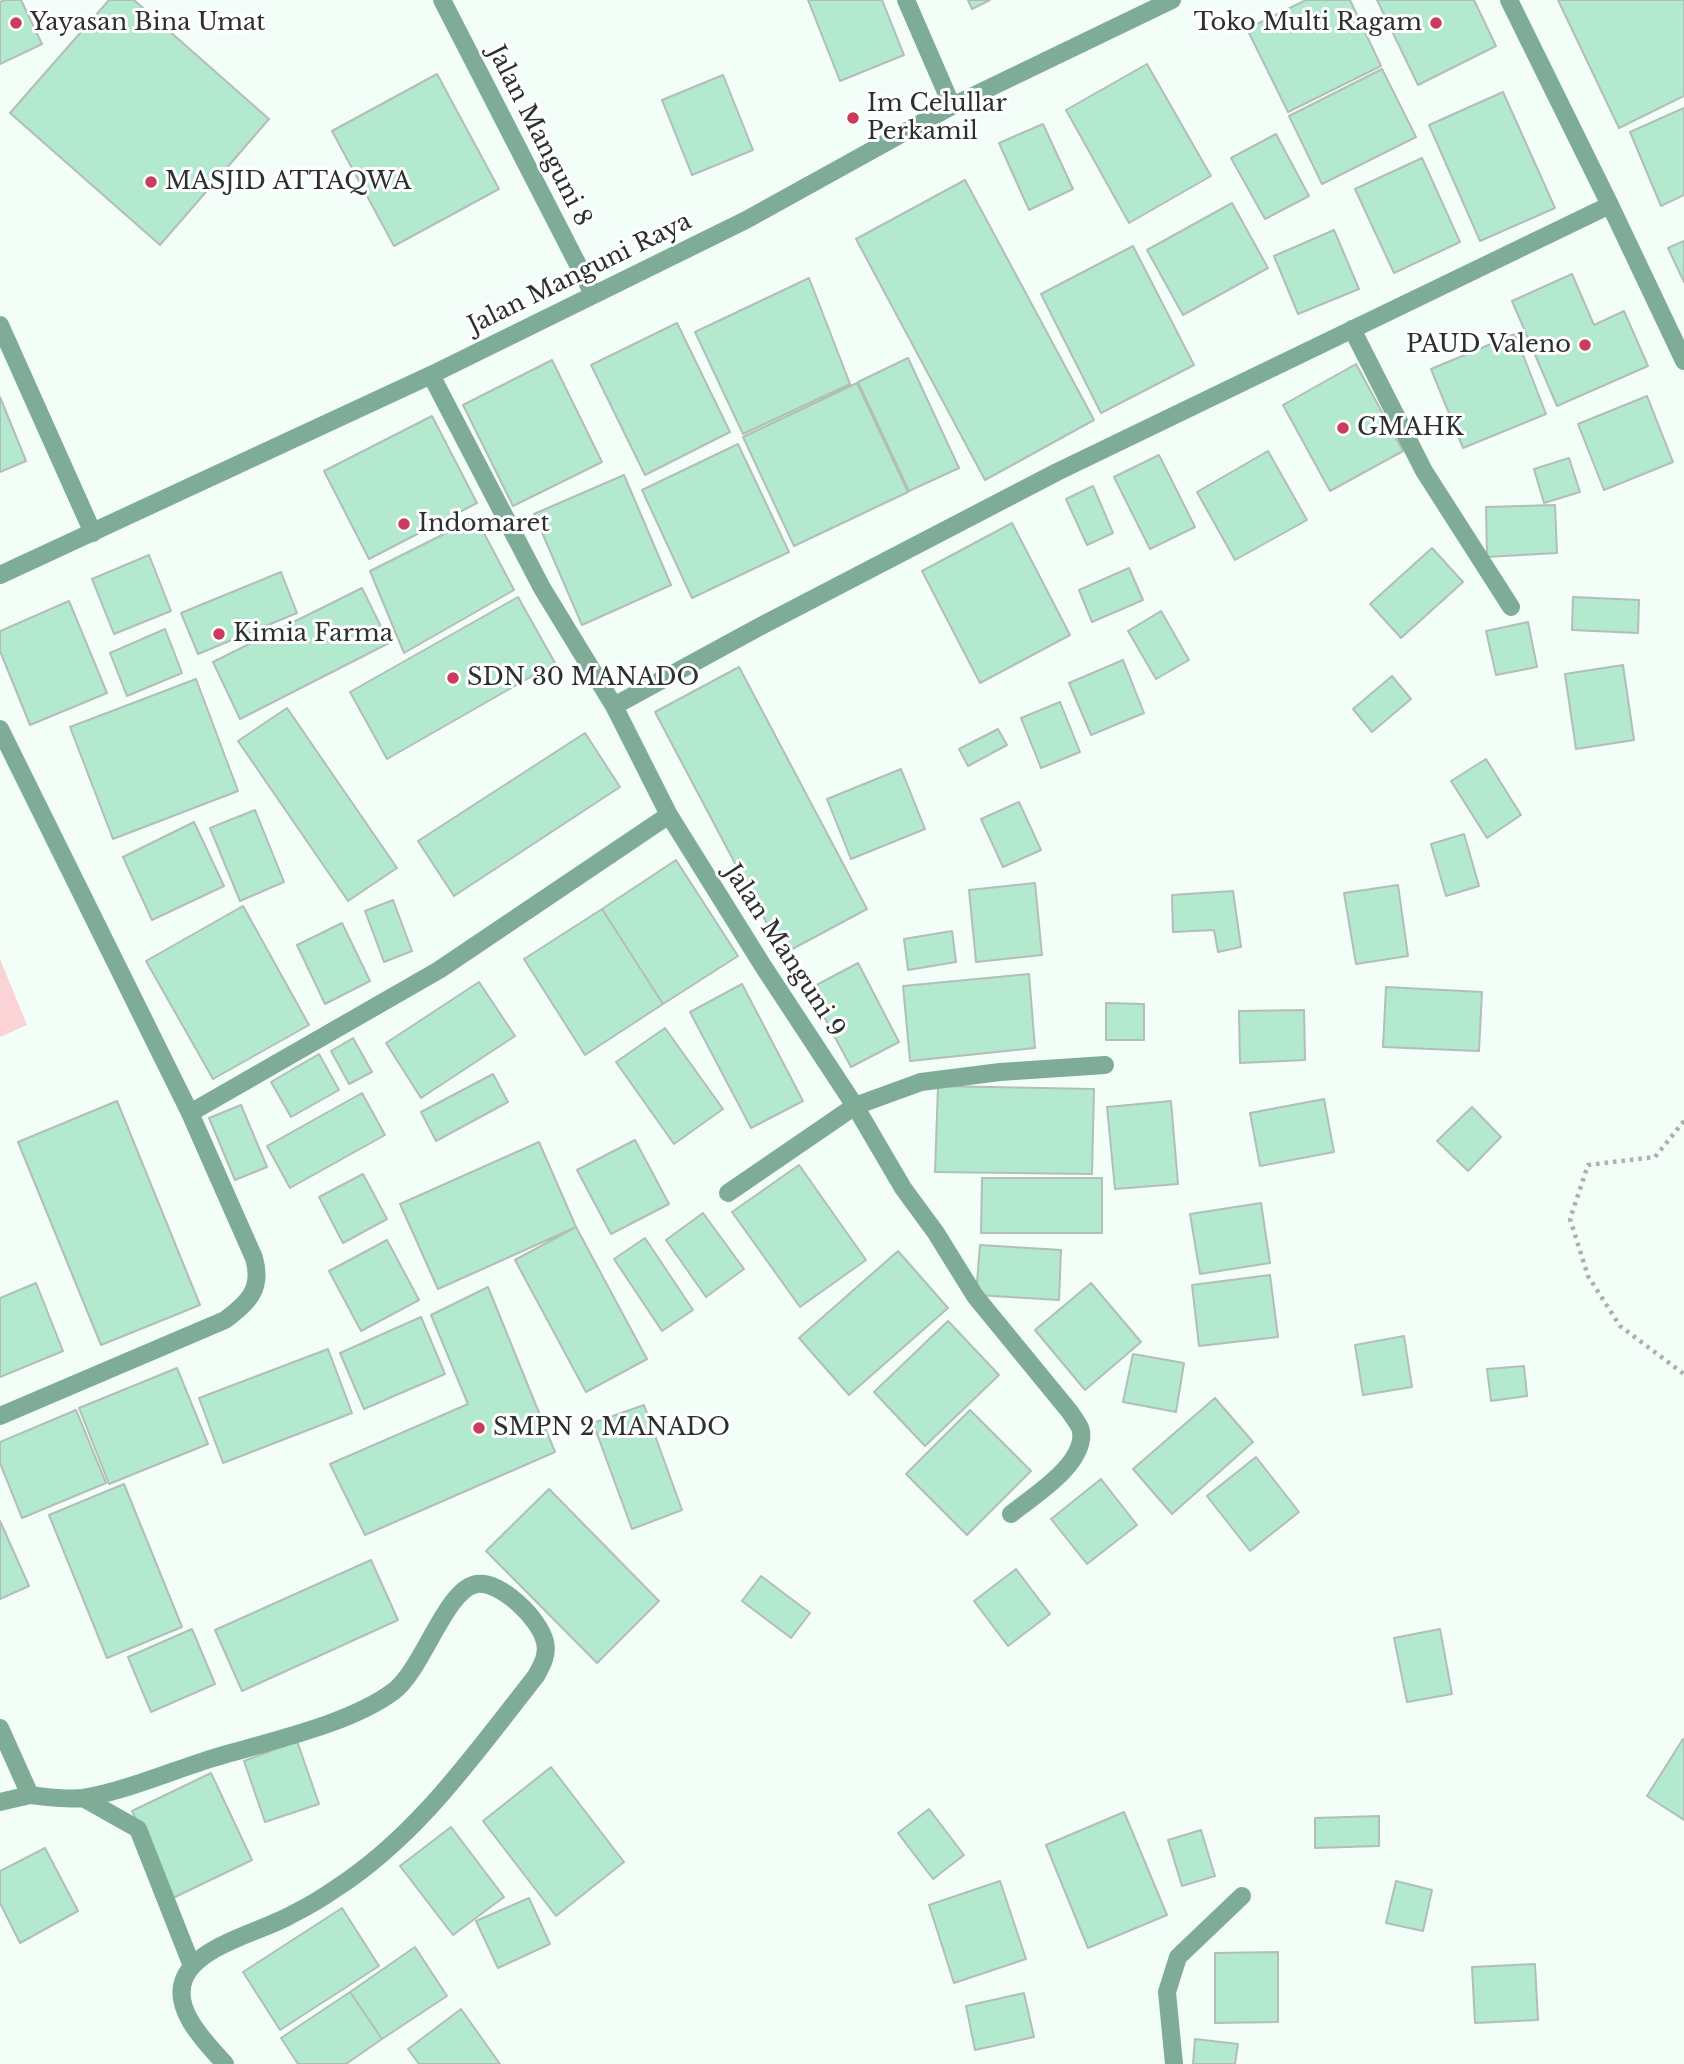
<!DOCTYPE html>
<style>
body{margin:0}
canvas{display:block;background:#f3fef8}
</style>
<canvas width="1684" height="2064"></canvas>
<script>
const context = document.querySelector('canvas').getContext('2d');
context.lineJoin = 'round';
function paint(path, color) { context.fillStyle = color; context.fill(path, 'evenodd'); }
function trace(path, color, width, dash) { context.strokeStyle = color; context.lineWidth = width; context.lineCap = dash ? 'butt' : 'round'; context.setLineDash(dash || []); context.stroke(path); }
function label(font, color, halo, rows, align = 'center') {
  context.font = font + ' "Libre Baskerville",serif'; context.lineWidth = 6; context.setLineDash([]); context.textBaseline = 'middle'; context.strokeStyle = halo; context.fillStyle = color; for (const [text, x, y, turn = 0] of rows) {
    context.save(); context.translate(x, y); context.rotate((+turn || 0) * Math.PI / 180); context.textAlign = isNaN(turn) ? turn : align; if (halo) context.strokeText(text, 0, 0); context.fillText(text, 0, 0); context.restore();
  }
}
paint(new Path2D(`
 M0 959 27 1025 0 1037Z`), '#fbd2d5');
const building = new Path2D(`
 M4 0H21L42 44 0 64V2Z
 M109 0H134L269 119 160 245 10 113Z
 M808 0H882L904 55 840 81Z
 M968 0H990L972 9Z
 M1306 0H1350L1381 66 1288 112 1247 29Z
 M1377 0H1474L1496 46 1418 85Z
 M1558 0H1684V96L1619 128Z
 M1147 64 1211 176 1129 223 1066 110Z
 M1382 69 1416 137 1322 184 1289 116Z
 M437 74 499 189 394 246 332 131Z
 M723 75 753 150 692 175 662 100Z
 M1503 92 1555 208 1480 241 1429 125Z
 M1684 108V195L1661 206 1630 132Z
 M1043 124 1073 189 1029 210 999 143Z
 M1276 134 1309 196 1265 219 1231 158Z
 M1422 158 1460 242 1394 273 1355 189Z
 M965 180 1094 420 985 480 856 239Z
 M1232 203 1268 268 1183 315 1147 250Z
 M1334 230 1359 289 1298 314 1274 256Z
 M1684 241V282L1668 248Z
 M1133 246 1194 365 1101 413 1041 294Z
 M1572 274 1594 325 1624 311 1648 366 1557 406 1512 301Z
 M809 278 850 384 743 434 695 332Z
 M677 323 730 432 645 475 591 365Z
 M1515 334 1546 414 1463 448 1431 369Z
 M908 358 959 468 909 491 858 382Z
 M552 360 602 462 513 506 463 405Z
 M1356 364 1403 451 1330 491 1283 405Z
 M857 383 908 492 794 546 743 437Z
 M1647 396 1673 462 1604 490 1578 424Z
 M0 397 26 461 0 472Z
 M432 416 477 503 369 559 324 471Z
 M738 444 789 552 692 598 642 490Z
 M1268 451 1307 520 1235 560 1197 492Z
 M1159 455 1195 527 1150 549 1114 477Z
 M1569 458 1580 492 1544 503 1534 469Z
 M624 475 671 585 582 625 534 514Z
 M1093 486 1113 533 1087 545 1066 499Z
 M1555 505 1557 553 1487 557 1486 507Z
 M476 518 514 590 404 653 370 571Z
 M1012 523 1070 635 980 683 922 571Z
 M1432 548 1463 582 1401 638 1370 604Z
 M149 555 171 611 114 634 92 579Z
 M1129 568 1143 600 1092 622 1079 590Z
 M281 572 297 613 198 654 181 613Z
 M362 588 389 643 240 719 213 662Z
 M518 597 555 663 387 759 350 692Z
 M1573 597 1639 600 1638 633 1572 630Z
 M69 601 107 693 30 725 0 651V631Z
 M1161 611 1189 660 1156 679 1128 631Z
 M1528 622 1537 667 1496 675 1486 631Z
 M165 629 182 673 127 696 110 653Z
 M1123 660 1144 713 1091 735 1069 683Z
 M1623 665 1634 740 1576 749 1565 674Z
 M739 667 867 909 783 954 655 712Z
 M1392 676 1411 699 1372 732 1353 709Z
 M196 679 238 791 113 839 70 727Z
 M1060 702 1080 752 1041 768 1021 718Z
 M287 708 397 868 348 901 238 741Z
 M998 729 1007 745 968 766 959 749Z
 M585 733 620 787 454 896 418 841Z
 M1486 759 1521 815 1487 838 1451 781Z
 M901 769 925 829 851 859 827 799Z
 M1019 802 1041 850 1003 867 981 819Z
 M255 810 284 882 240 901 210 828Z
 M194 822 224 886 152 920 123 857Z
 M1464 834 1479 886 1446 896 1431 844Z
 M676 860 738 956 663 1004 602 909Z
 M1035 883 1042 955 976 962 969 890Z
 M1398 885 1408 956 1356 964 1344 893Z
 M1233 891 1241 947 1218 952 1214 930 1173 932 1172 895Z
 M393 900 412 951 384 962 365 911Z
 M243 906 309 1025 213 1079 146 961Z
 M602 909 663 1004 585 1055 524 959Z
 M342 923 370 981 325 1004 297 945Z
 M952 931 956 962 908 970 904 939Z
 M858 963 899 1042 851 1067 809 989Z
 M1029 974 1035 1048 910 1061 903 986Z
 M479 982 515 1036 421 1098 386 1043Z
 M742 984 803 1101 751 1128 690 1012Z
 M1386 987 1482 992 1479 1051 1383 1047Z
 M1106 1003 1144 1004V1040H1106Z
 M1304 1010 1305 1060 1240 1063 1239 1011Z
 M665 1028 723 1109 674 1144 616 1062Z
 M353 1038 372 1072 349 1084 331 1051Z
 M319 1054 339 1090 291 1117 271 1082Z
 M493 1074 508 1102 436 1141 421 1112Z
 M938 1086 1094 1089 1092 1174 935 1172Z
 M362 1093 385 1135 290 1188 267 1146Z
 M1324 1099 1334 1152 1260 1166 1250 1113Z
 M117 1101 200 1305 101 1345 18 1142Z
 M1171 1101 1178 1184 1115 1189 1107 1107Z
 M241 1105 267 1167 235 1180 209 1118Z
 M1472 1107 1501 1137 1468 1171 1437 1141Z
 M635 1140 669 1204 611 1234 577 1170Z
 M539 1142 576 1227 438 1289 400 1204Z
 M799 1165 866 1260 800 1307 732 1212Z
 M363 1174 387 1219 343 1243 319 1197Z
 M982 1178H1102V1233H981Z
 M1261 1203 1270 1263 1200 1274 1190 1214Z
 M703 1213 744 1269 706 1297 666 1240Z
 M576 1227 647 1359 586 1392 515 1260Z
 M645 1238 693 1310 662 1331 614 1259Z
 M387 1240 419 1300 361 1331 329 1271Z
 M980 1245 1061 1250 1059 1300 976 1295Z
 M898 1251 948 1308 849 1395 799 1338Z
 M1270 1275 1278 1337 1199 1346 1192 1285Z
 M36 1283 63 1351 0 1377V1298Z
 M1091 1283 1141 1342 1085 1390 1035 1330Z
 M488 1287 555 1452 365 1535 330 1464 468 1404 431 1315Z
 M421 1317 445 1374 364 1409 340 1353Z
 M948 1321 999 1375 925 1446 874 1392Z
 M1404 1336 1412 1387 1363 1395 1355 1345Z
 M328 1349 352 1413 223 1463 199 1398Z
 M1133 1354 1184 1363 1176 1412 1123 1402Z
 M1524 1366 1527 1396 1491 1401 1487 1369Z
 M177 1368 208 1444 109 1484 79 1408Z
 M1215 1398 1253 1442 1172 1514 1133 1469Z
 M644 1405 682 1510 632 1529 593 1423Z
 M76 1410 106 1483 22 1518 0 1463V1442Z
 M970 1410 1031 1471 967 1535 906 1474Z
 M1256 1457 1299 1512 1250 1551 1207 1496Z
 M1101 1479 1137 1525 1087 1564 1051 1519Z
 M124 1484 182 1627 107 1658 49 1515Z
 M549 1489 659 1601 597 1663 486 1551Z
 M0 1521 29 1586 0 1599Z
 M371 1560 398 1620 242 1691 215 1630Z
 M1016 1569 1050 1614 1008 1646 974 1601Z
 M761 1576 810 1613 791 1638 742 1601Z
 M192 1629 215 1684 151 1712 128 1657Z
 M1440 1629 1452 1694 1407 1702 1394 1638Z
 M1683 1739 1684 1740V1820L1647 1796Z
 M297 1741 319 1804 265 1822 244 1761Z
 M551 1767 624 1862 556 1916 483 1821Z
 M211 1773 252 1860 173 1898 132 1811Z
 M929 1809 964 1855 933 1879 898 1833Z
 M1124 1812 1167 1915 1088 1948 1046 1845Z
 M1379 1816V1846L1315 1848V1818Z
 M451 1827 504 1897 453 1935 400 1866Z
 M1201 1830 1215 1876 1182 1886 1168 1840Z
 M45 1848 78 1911 20 1943 0 1903V1871Z
 M1000 1881 1026 1959 954 1983 929 1905Z
 M1396 1881 1432 1890 1423 1931 1386 1923Z
 M529 1898 550 1944 498 1968 476 1921Z
 M342 1908 379 1966 280 2030 243 1972Z
 M415 1947 447 1996 382 2039 350 1992Z
 M1278 1952V2022L1215 2023V1953Z
 M1535 1964 1538 2020 1475 2023 1472 1967Z
 M350 1992 382 2039 346 2064H298L281 2038Z
 M1024 1993 1034 2037 975 2050 966 2006Z
 M461 2009 500 2064H419L408 2049Z
 M1195 2039 1238 2044 1235 2064H1193Z`);
paint(building, '#b2e9cf');
trace(building, '#b3beb9', 2);
trace(new Path2D(`
 M1684 1121 1655 1157 1588 1165 1570 1219 1588 1276 1620 1326 1684 1374`), '#aab2ae', 4.5, [3.5, 5]);
trace(new Path2D(`
 M442 0 593 294
 M906 0 952 106
 M1610 205 1684 361
 M0 325 93 533
 M1352 329 1424 471 1511 607
 M431 375 542 588 614 706 669 815 763 966 855 1106 903 1188 936 1233 975 1296 1070 1412C1073 1417 1080 1425 1081 1431 1086 1464 1033 1496 1011 1514
 M614 706 759 627 1057 472 1610 205 1509 0
 M0 729 190 1113 254 1258C263 1289 248 1303 225 1320L0 1416
 M190 1113 439 970 669 815
 M728 1193 855 1106 921 1082 1000 1072 1105 1065
 M0 1728 30 1795 0 1802
 M30 1795C47 1797 66 1800 83 1798 122 1792 172 1771 210 1759 265 1742 349 1725 394 1691 423 1669 446 1588 477 1584 501 1581 540 1619 545 1642 548 1655 542 1665 536 1676 476 1752 418 1836 335 1889 321 1899 305 1908 289 1916 260 1932 200 1945 185 1977 170 2008 206 2043 225 2064
 M83 1798 138 1829 192 1966
 M1174 2064 1167 1992 1178 1957 1242 1896`), '#7fac97', 18);
trace(new Path2D(`
 M0 575 431 375 746 220 952 106 1172 0`), '#7fac97', 18);
for (const [x, y, r, color] of [
 [16,23,7,"#cb3c5c"],
 [1436,23,7,"#cb3c5c"],
 [853,118,7,"#cb3c5c"],
 [151,182,7,"#cb3c5c"],
 [1585,345,7,"#cb3c5c"],
 [1343,428,7,"#cb3c5c"],
 [404,524,7,"#cb3c5c"],
 [219,634,7,"#cb3c5c"],
 [453,678,7,"#cb3c5c"],
 [479,1428,7,"#cb3c5c"]
]) { const dot = new Path2D(); dot.arc(x, y, r, 0, 2 * Math.PI); context.fillStyle = color; context.fill(dot); trace(dot, '#fff', 2.5); }
label('24px', '#2c302e', '#fff', [
 ["Yayasan Bina Umat",30,23],
 ["Toko Multi Ragam",1422,23,"right"],
 ["Im Celullar",867,104],
 ["Perkamil",867,132],
 ["MASJID ATTAQWA",165,182],
 ["PAUD Valeno",1571,345,"right"],
 ["GMAHK",1357,428],
 ["Indomaret",418,524],
 ["Kimia Farma",233,634],
 ["SDN 30 MANADO",467,678],
 ["SMPN 2 MANADO",493,1428]
], 'left');
label('24px', '#2c302e', '#fff', [
 ["Jalan Manguni 8",539,136,63],
 ["Jalan Manguni Raya",580,274,-26],
 ["Jalan Manguni 9",784,951,57]
]);
</script>
